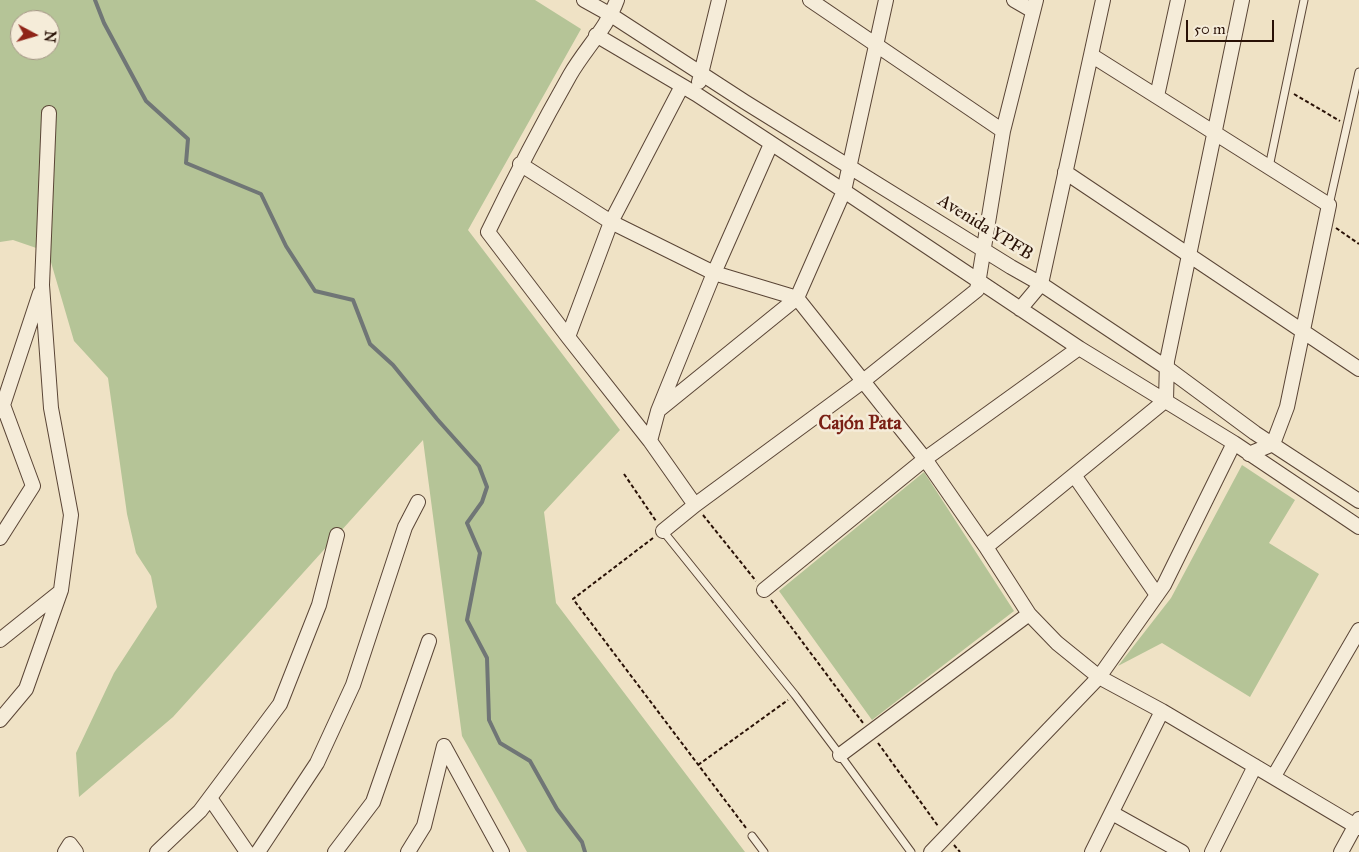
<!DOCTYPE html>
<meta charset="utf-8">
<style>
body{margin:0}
#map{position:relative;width:1359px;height:852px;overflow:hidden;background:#efe2c5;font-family:"IM FELL Great Primer",serif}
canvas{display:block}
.north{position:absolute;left:10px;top:10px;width:50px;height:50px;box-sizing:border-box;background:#f5ecd9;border:1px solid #a39485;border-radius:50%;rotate:96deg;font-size:14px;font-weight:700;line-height:20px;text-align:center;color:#291106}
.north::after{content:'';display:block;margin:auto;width:18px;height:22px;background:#8f2418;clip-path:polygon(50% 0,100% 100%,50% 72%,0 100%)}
.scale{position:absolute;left:1186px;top:20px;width:88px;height:22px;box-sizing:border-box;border:2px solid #291106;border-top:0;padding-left:6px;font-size:15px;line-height:18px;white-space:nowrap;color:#291106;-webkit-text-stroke:4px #f5ecd9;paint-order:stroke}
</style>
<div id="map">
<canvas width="1359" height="852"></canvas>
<div class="north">N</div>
<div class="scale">50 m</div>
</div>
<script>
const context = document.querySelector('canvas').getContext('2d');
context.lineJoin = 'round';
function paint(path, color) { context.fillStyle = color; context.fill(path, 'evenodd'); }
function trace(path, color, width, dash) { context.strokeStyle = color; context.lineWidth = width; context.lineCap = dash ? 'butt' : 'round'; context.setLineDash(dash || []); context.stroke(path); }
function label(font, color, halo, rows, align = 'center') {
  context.font = font + ' "IM FELL Great Primer",serif'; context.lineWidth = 5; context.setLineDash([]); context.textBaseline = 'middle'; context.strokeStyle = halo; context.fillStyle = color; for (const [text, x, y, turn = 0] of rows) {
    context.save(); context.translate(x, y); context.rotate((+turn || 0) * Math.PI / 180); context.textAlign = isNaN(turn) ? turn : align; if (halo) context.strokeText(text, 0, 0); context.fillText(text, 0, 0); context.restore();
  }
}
paint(new Path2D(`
 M0 0H535L581 29 468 230 620 430 544 512 556 603 745 852H527L462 736 423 440 173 717 79 797 76 753 114 673 157 607 151 576 136 553 127 514 108 378 74 341 48 252 13 240 0 242ZM20 20H50V50H20Z
 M1242 465 1295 500 1269 543 1319 574 1250 697 1162 643 1118 666 1171 598Z
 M924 472 1014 611 872 720 779 591Z`), '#b5c497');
trace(new Path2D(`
 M95 0 104 23 146 101 188 139 186 163 261 194 286 246 315 291 353 300 370 344 393 365 437 419 479 466 487 487 482 502 467 523 480 553 467 620 487 658 489 720 500 743 530 761 557 809 582 842 585 852`), '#707676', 4);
const service = new Path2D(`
 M1269 167 1304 0
 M1329 205 1359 72
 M663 531 795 695 840 755 911 852
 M752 836 764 852`);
const minor = new Path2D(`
 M584 0 611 15 745 102 1011 267 1041 284 1167 368 1255 433 1359 501
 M617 0C607 28 585 49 570 75 541 126 514 178 488 232L568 337 650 441 695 505
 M810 0 1003 131
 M886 0 844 191 797 298 925 459 986 547 1029 614 1057 643 1099 677 1162 711 1359 828
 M1014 0 1033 11
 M596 35 696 94 844 191 1079 348 1234 443 1359 527
 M1091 55 1329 205 1287 407 1273 444 1249 454
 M699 82 719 0
 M1157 96 1178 0
 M520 164 611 222 714 273 797 298
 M1065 172 1359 369
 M1020 309 1041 284 1103 0
 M568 337 611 222 682 86
 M0 407 3 405 40 293
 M660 409 797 298
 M0 411 3 405 33 486 0 538
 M650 441 658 411 714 273 771 144
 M1074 475 1157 595
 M663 531 695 505 862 382 977 290 1003 131 1036 0
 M986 547 1166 400 1167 361 1242 0
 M764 590 925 459 1079 348
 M0 640 60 592
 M0 720 26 689 61 590 71 515 51 408 42 285 49 113
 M444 746 502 852
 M840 755 1029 614
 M1274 776 1359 630
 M210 798 247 852
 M1112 813 1182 852
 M65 852 70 844 76 852
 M157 852 200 811 280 704 319 605 337 535
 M258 852 317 763 353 685 405 527 418 502
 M335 852 373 802 429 641
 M408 852 424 826 444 746
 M931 852 1099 677 1164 585 1234 443
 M1092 852 1162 711
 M1212 852 1255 766
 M1341 852 1359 819`);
trace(service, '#5a4536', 9);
trace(minor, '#5a4536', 16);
trace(new Path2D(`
 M1294 94 1340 121
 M1336 228 1359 244
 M624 474 656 521
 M703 515 756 581
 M653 538 573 599 746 828
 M771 600 863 723
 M878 743 938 826
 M698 765 788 700
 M954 845 960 852`), '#291106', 2, [4, 2.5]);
trace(service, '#f5ecd9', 7);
trace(minor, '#f5ecd9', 14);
label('18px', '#291106', '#f5ecd9', [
 ["Avenida YPFB",985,228,32]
]);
label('bold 19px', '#7a1f14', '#f5ecd9', [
 ["Cajón Pata",860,424]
]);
</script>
